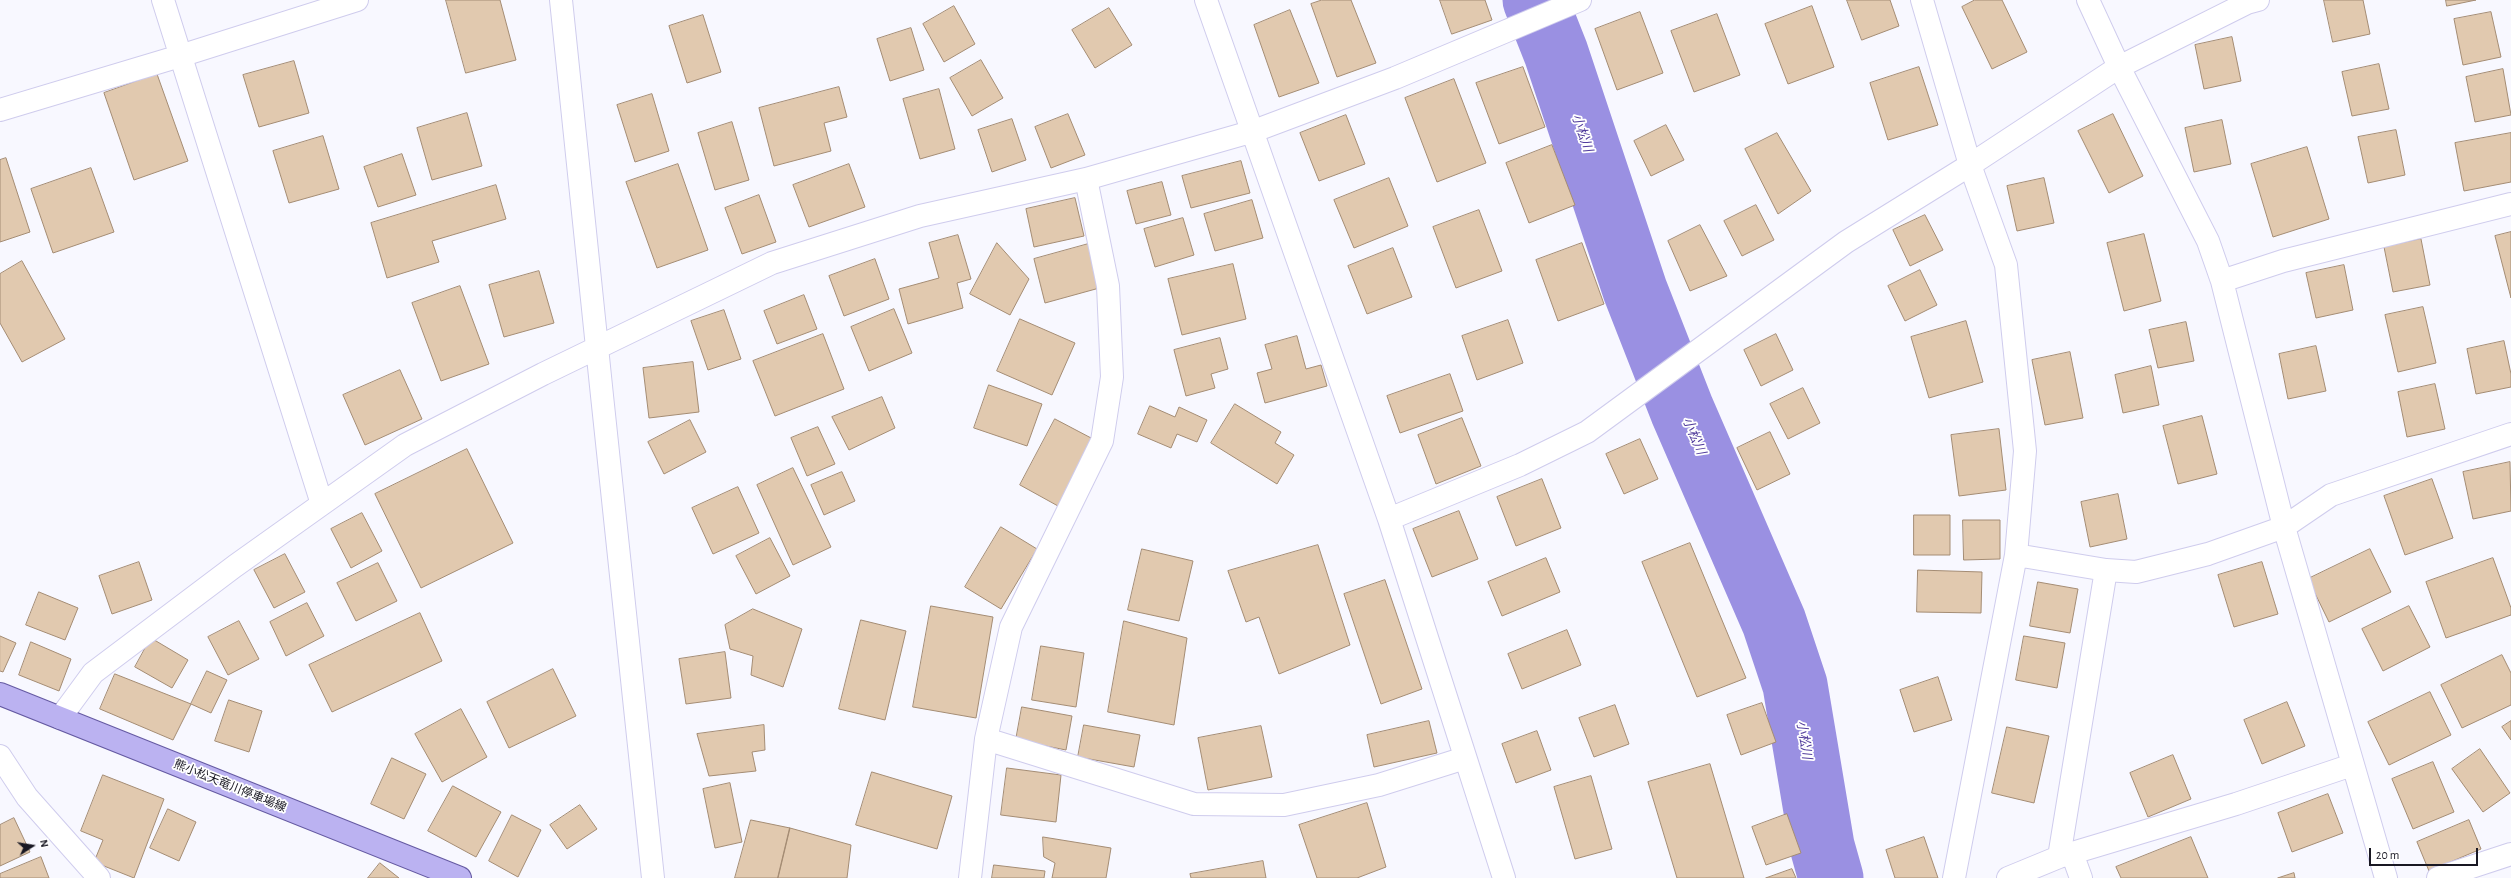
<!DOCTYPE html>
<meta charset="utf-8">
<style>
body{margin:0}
#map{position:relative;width:2511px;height:878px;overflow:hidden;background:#f8f8ff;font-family:"Alegreya Sans",sans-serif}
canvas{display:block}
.north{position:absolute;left:12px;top:826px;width:40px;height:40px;-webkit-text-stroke:3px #fff;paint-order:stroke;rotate:78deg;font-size:11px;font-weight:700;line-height:16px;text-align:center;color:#191823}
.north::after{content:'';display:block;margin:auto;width:14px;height:18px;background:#191823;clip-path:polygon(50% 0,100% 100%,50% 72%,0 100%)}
.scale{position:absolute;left:2369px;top:848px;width:109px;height:18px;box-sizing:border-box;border:2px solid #191823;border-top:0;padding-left:5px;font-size:12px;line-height:14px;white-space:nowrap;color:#191823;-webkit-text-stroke:3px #fff;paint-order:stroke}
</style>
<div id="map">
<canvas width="2511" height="878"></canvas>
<div class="north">N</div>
<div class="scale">20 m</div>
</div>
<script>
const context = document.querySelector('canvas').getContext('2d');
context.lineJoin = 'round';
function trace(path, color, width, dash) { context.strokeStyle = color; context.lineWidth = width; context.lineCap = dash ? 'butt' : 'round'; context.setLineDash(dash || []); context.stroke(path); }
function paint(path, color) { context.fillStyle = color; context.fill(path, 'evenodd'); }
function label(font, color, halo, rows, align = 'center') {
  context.font = font + ' "Alegreya Sans","Noto Sans JP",sans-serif'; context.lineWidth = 3.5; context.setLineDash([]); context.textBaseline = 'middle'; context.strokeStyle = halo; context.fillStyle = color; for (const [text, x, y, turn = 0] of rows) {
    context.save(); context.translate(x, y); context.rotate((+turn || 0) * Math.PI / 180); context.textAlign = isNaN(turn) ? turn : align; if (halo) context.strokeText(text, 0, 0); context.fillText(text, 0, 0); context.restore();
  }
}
trace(new Path2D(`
 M1535 0 1556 53 1635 290 1682 410 1774 622 1795 685 1822 846 1831 878`), '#9a90e2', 65);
const building = new Path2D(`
 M446 0H500L516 60 466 73Z
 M1322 0H1351L1376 63 1337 77 1311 4Z
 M1440 0H1485L1492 20 1452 34Z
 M1847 0H1890L1899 26 1862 40Z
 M1975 0H2002L2027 52 1992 69 1962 7Z
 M2324 0H2363L2370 34 2333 42Z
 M2446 0H2476L2447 6Z
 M954 6 975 44 944 62 923 24Z
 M1812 6 1834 67 1788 84 1765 24Z
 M1109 8 1132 45 1095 68 1072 30Z
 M1290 10 1319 83 1279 97 1254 25Z
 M1640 12 1663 73 1617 90 1595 29Z
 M2491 12 2501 57 2463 65 2454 19Z
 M1717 14 1740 75 1694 92 1671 31Z
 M703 15 721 72 687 83 669 26Z
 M911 28 924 70 890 81 877 39Z
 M2232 37 2241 81 2204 89 2195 45Z
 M981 60 1003 98 972 116 950 78Z
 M294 61 309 113 259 127 243 75Z
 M2379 64 2389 109 2352 116 2342 72Z
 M1523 67 1545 127 1499 144 1476 83Z
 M1919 67 1938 125 1888 140 1870 83Z
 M2503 69 2511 115 2475 122 2466 77Z
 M157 74 188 161 134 180 104 93Z
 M1454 79 1486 163 1437 182 1405 98Z
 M839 87 847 117 824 123 831 151 774 166 759 108Z
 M939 89 955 149 920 159 903 99Z
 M652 94 669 151 635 162 617 105Z
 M467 113 482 166 432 180 417 128Z
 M1068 114 1085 155 1051 168 1035 127Z
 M2113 114 2143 176 2109 193 2078 131Z
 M1346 115 1365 164 1319 181 1300 133Z
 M1012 119 1026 160 992 172 978 130Z
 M2222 120 2231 164 2194 172 2185 128Z
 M732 122 749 180 715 190 698 133Z
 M1666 125 1684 160 1651 176 1634 141Z
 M2396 130 2405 175 2368 183 2358 137Z
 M1777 133 1811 191 1778 214 1745 149Z
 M2511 133V182L2464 191 2455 143Z
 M323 136 339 189 289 203 273 151Z
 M1552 145 1575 205 1529 223 1506 163Z
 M2307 147 2329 219 2273 237 2251 164Z
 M402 154 416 195 378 207 364 167Z
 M6 158 30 232 0 242V160Z
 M1241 161 1250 193 1191 208 1182 176Z
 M678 164 708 250 657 268 626 182Z
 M849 164 865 207 809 227 793 185Z
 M91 168 114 232 53 253 31 189Z
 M1389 178 1408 226 1354 248 1334 200Z
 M2044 178 2054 223 2017 231 2007 186Z
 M1162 182 1171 215 1136 224 1127 191Z
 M496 185 506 219 432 241 439 262 387 278 371 223Z
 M759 195 776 242 742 254 725 208Z
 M1075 198 1084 236 1034 247 1026 209Z
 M1252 200 1263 238 1215 251 1204 214Z
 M1756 205 1774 240 1742 256 1724 221Z
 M1479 210 1502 271 1456 288 1433 227Z
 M1925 215 1943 250 1910 266 1893 230Z
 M1183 218 1194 255 1155 267 1144 229Z
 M1700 225 1727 276 1690 291 1668 241Z
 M2511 232V298L2495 236Z
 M2144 234 2161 301 2124 311 2107 243Z
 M958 235 971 279 957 283 963 308 908 324 899 289 939 278 929 243Z
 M2421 239 2430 285 2393 292 2384 247Z
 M997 243 1029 279 1010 315 970 294Z
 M1092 243 1103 287 1045 303 1034 259Z
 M1582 243 1604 304 1558 321 1536 260Z
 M1393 248 1412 297 1367 314 1348 266Z
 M875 259 889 299 844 316 829 276Z
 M22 261 65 339 22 362 0 323V274Z
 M1233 264 1246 319 1182 335 1168 279Z
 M2344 265 2353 310 2316 318 2306 273Z
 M1920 270 1937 305 1905 321 1888 286Z
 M539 271 554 323 504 337 489 285Z
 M460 286 489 364 441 381 412 303Z
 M804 295 817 329 777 344 764 311Z
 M2423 307 2436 363 2398 372 2385 315Z
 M894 309 912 353 869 371 851 327Z
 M724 310 741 359 708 370 691 321Z
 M1020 319 1075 343 1052 395 997 371Z
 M1508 320 1523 363 1477 380 1462 336Z
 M1966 321 1983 382 1929 398 1911 337Z
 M2186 322 2194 361 2158 368 2149 330Z
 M823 334 844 389 775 416 753 361Z
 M1776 334 1793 370 1761 386 1744 350Z
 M1297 336 1306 369 1321 365 1327 386 1265 403 1257 373 1272 369 1265 345Z
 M1220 338 1228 369 1211 374 1215 388 1186 396 1174 350Z
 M2504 341 2511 374V387L2476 394 2467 349Z
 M2316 346 2326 391 2288 399 2279 354Z
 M2070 352 2083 418 2045 425 2032 360Z
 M693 362 699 412 649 418 643 368Z
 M2151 366 2159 405 2123 413 2115 375Z
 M400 370 422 419 365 445 343 395Z
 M1450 374 1463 411 1400 433 1387 396Z
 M2435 384 2445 429 2407 437 2398 392Z
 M989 385 1042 404 1027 446 974 428Z
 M1803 388 1820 423 1788 439 1770 404Z
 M882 397 895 428 849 450 832 417Z
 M1235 404 1281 432 1275 443 1294 455 1277 484 1211 443Z
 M1150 406 1175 417 1179 407 1207 420 1197 442 1177 434 1171 448 1138 434Z
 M2202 416 2217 474 2178 484 2163 426Z
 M1462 418 1481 466 1436 484 1418 435Z
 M1055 419 1093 439 1058 506 1020 485Z
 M690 420 706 452 664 474 648 442Z
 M818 427 835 464 807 476 791 438Z
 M1999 429 2006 490 1959 496 1951 435Z
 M1770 432 1790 474 1757 490 1737 448Z
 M1640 439 1658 479 1624 494 1606 454Z
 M467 449 513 543 421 588 375 494Z
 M2510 462 2511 511 2473 519 2463 472Z
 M793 468 831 547 793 565 757 485Z
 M842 472 855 501 824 515 811 485Z
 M1542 479 1561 528 1516 546 1497 497Z
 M2432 479 2453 538 2405 555 2384 496Z
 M738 487 759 533 713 554 692 508Z
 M2118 494 2127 539 2090 547 2081 502Z
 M1459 511 1478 559 1432 577 1413 529Z
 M362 513 382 551 351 568 331 529Z
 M1914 515H1950V555H1914Z
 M1963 520H2000V559L1964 560Z
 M1001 527 1037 549 1001 609 965 587Z
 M770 538 790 576 756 594 736 556Z
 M1690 543 1746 678 1697 697 1642 562Z
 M1318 545 1350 645 1279 674 1259 617 1246 622 1228 571Z
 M1142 549 1193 561 1179 621 1128 610Z
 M2370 549 2391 592 2329 622 2308 579Z
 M285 554 305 592 274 608 254 570Z
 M1546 558 1560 592 1502 616 1488 582Z
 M2493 558 2511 608V615L2446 638 2426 582Z
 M139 562 152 600 112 614 99 576Z
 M2262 562 2278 614 2234 627 2218 575Z
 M378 563 397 601 356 621 337 583Z
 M1918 570 1982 572 1981 613 1917 612Z
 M1385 580 1422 689 1381 704 1344 594Z
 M2038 582 2078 589 2070 633 2030 626Z
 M39 592 78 608 65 640 26 625Z
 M307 603 324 636 286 656 270 622Z
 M931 606 993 617 976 718 913 707Z
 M2409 606 2430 647 2383 671 2362 629Z
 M753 609 802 629 783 687 751 675 753 656 730 649 725 625Z
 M420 613 442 661 332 712 309 665Z
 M861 620 906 631 885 720 839 709Z
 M239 621 259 659 228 675 208 637Z
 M1124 621 1187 638 1174 725 1108 712Z
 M1567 630 1581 665 1522 689 1508 654Z
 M0 636 16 643 3 672 0 671Z
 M2024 636 2065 643 2057 688 2016 680Z
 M151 638 188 660 172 688 135 667Z
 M31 642 71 659 59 691 19 675Z
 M1041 646 1084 653 1076 707 1032 700Z
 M725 652 731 698 686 704 679 659Z
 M2502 655 2511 673V705L2462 728 2441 685Z
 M553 669 576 716 509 748 487 702Z
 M207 671 227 680 211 713 191 704Z
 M115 674 191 704 173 740 100 709Z
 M1938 677 1952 720 1914 732 1900 690Z
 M2430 692 2451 735 2389 765 2368 722Z
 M229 700 262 711 249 752 215 741Z
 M2287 702 2305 746 2262 764 2244 720Z
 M1762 703 1776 742 1741 755 1727 715Z
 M1615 705 1629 744 1594 757 1579 718Z
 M1022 707 1072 716 1066 750 1016 740Z
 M461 709 487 757 442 782 415 734Z
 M1429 721 1437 753 1374 767 1367 735Z
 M2511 721V740L2502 727Z
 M764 725 765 750 752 752 756 771 709 776 697 734Z
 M1084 725 1140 735 1134 767 1078 757Z
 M1261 726 1272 777 1208 790 1198 738Z
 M2007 727 2049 736 2034 803 1992 793Z
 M1537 731 1551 770 1516 783 1502 744Z
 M2480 749 2510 793 2483 812 2452 769Z
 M2173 755 2191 799 2148 817 2130 773Z
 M392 758 426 774 404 819 371 804Z
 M2433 762 2454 812 2413 829 2392 779Z
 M1710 764 1744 878H1677L1648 782Z
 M1007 768 1061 775 1056 822 1001 815Z
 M872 772 952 796 937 849 856 825Z
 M103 775 164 799 134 878 94 862 103 840 81 831Z
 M1591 776 1612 849 1575 859 1554 787Z
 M730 783 742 842 715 848 703 789Z
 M453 786 501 812 476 857 428 831Z
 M2328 794 2343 833 2292 852 2278 813Z
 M1367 803 1386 867 1357 878H1317L1299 825Z
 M580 805 597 829 567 849 550 825Z
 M168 809 196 822 179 861 150 848Z
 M1787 814 1801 853 1766 865 1752 827Z
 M512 815 541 830 518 877 489 861Z
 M14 818 30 852 0 866V825Z
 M751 820 790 828 778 878H735Z
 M2469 820 2481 849 2429 871 2417 842Z
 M790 828 851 845 847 878H778Z
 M1043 837 1111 848 1106 878H1052L1055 863 1044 857Z
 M1924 837 1938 878H1895L1886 850Z
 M2191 837 2208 878H2121L2116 867Z
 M41 857 49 878H0V874Z
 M1263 861 1266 878H1191L1190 874Z
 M380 863 399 878H368Z
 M994 865 1045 871 1044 878H992Z
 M1792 869 1796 878H1766Z
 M2294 873 2295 878H2278Z`);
paint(building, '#e1c9af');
trace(building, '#a48c74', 1);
const minor = new Path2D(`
 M163 0 322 504
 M561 0C590 293 623 585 653 878
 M1206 0 1389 519 1504 878
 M1922 0 1970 165 2006 265 2025 451 2016 555 1954 878
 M2088 0 2119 67 2208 241 2222 281 2284 527 2386 878
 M0 110 180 56 357 0
 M2222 281 2283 261 2511 204
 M1389 519 1520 465 1587 432 1846 242 1970 165 2119 67 2247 3 2258 0
 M2016 555 2106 570 2136 572 2208 554 2284 527 2331 495 2511 434
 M60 718 93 673 235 566 405 445 543 374 772 263 920 216 1086 179 1254 131 1395 78 1580 0
 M986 739 1194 804 1284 805 1379 785 1465 758
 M0 756 27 797 99 878
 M2072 853 2081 878
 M2059 857 2106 570
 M970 878 986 739 1011 627 1102 441 1112 377 1108 286 1086 179
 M2008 878 2059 857 2236 804 2352 765
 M2438 878 2511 854`);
const major = new Path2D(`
 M0 694 460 878`);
trace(minor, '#cfcced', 24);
trace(major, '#655aa2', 24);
trace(minor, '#fff', 22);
trace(major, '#bbb2f1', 22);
label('12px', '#191823', '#fff', [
 ["熊小松天竜川停車場線",230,786,22]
]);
label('italic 13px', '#513c9c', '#fff', [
 ["小松川",1582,133,71],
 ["小松川",1694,436,67],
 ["小松川",1804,740,81]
]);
</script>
